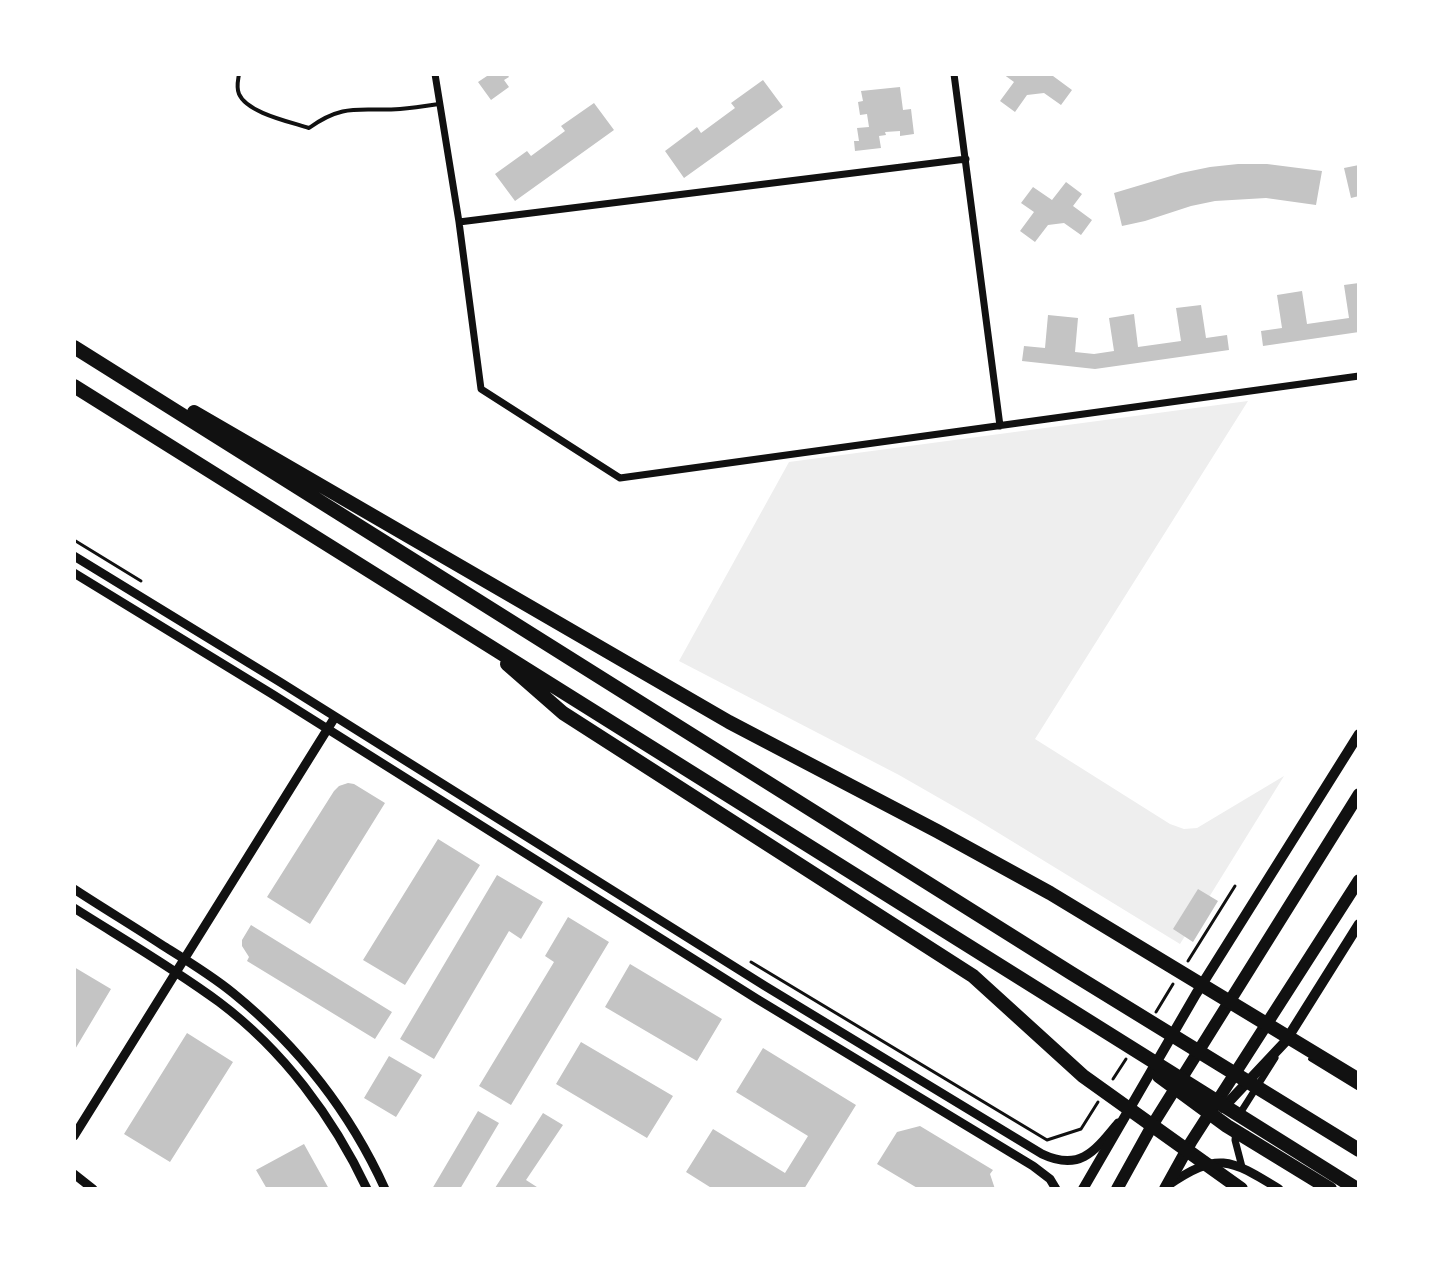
<!DOCTYPE html>
<style>
body{margin:0}
#map{position:relative;width:1433px;height:1263px;overflow:hidden;background:#fff;font-family:Ubuntu,sans-serif}
canvas{display:block}
.frame{position:absolute;inset:0;border:76px solid #fff;pointer-events:none}
</style>
<div id="map">
<canvas width="1433" height="1263"></canvas>
<div class="frame"></div>
</div>
<script>
const context = document.querySelector('canvas').getContext('2d');
context.lineJoin = 'round';
function paint(path, color) { context.fillStyle = color; context.fill(path, 'evenodd'); }
function trace(path, color, width, dash) { context.strokeStyle = color; context.lineWidth = width; context.lineCap = dash ? 'butt' : 'round'; context.setLineDash(dash || []); context.stroke(path); }
paint(new Path2D(`
 M1248 401 1035 739 1170 824 1184 829 1197 828 1284 776 1180 944 974 818 899 775 679 661 789 462Z`), '#eee');
paint(new Path2D(`
 M486 74H507L509 77 504 80 509 87 491 100 478 82 487 76Z
 M1003 74H1054L1053 76 1072 90 1061 105 1044 93 1027 95 1015 112 1000 101 1014 82Z
 M763 80 783 107 684 178 665 151 697 127 701 133 735 108 731 103Z
 M900 87 903 110 911 109 914 134 900 136V131L885 132 886 135 879 136 881 148 855 151 854 141H859L857 128 869 127 867 114 860 115 858 102 863 101 861 91Z
 M594 103 614 130 515 201 495 174 527 151 531 156 565 131 561 126Z
 M1238 164H1267L1322 171 1316 205 1266 198 1215 201 1191 206 1145 221 1122 226 1114 193 1181 173 1210 167Z
 M1359 165V196L1351 198 1344 168Z
 M1066 182 1082 194 1073 206 1092 220 1081 235 1064 223 1048 225 1035 242 1020 231 1034 212 1021 203 1033 187 1052 200Z
 M1359 283V332L1263 346 1261 331 1282 328 1277 295 1302 291 1307 324 1349 318 1344 285Z
 M1201 305 1206 338 1227 335 1229 350 1095 369 1022 361 1024 346 1045 348 1048 315 1078 318 1075 352 1094 354 1114 351 1109 318 1134 314 1138 347 1181 341 1176 308Z
 M348 783 354 784 385 803 310 924 267 897 334 791 339 786Z
 M438 839 480 865 405 985 363 960Z
 M497 875 543 902 521 939 509 931 434 1059 400 1039Z
 M1198 889 1218 901 1193 942 1173 929Z
 M568 917 609 942 511 1105 479 1086 554 962 545 956Z
 M251 925 392 1012 375 1039 247 961 249 957 242 946V940Z
 M630 964 722 1019 697 1061 605 1007Z
 M74 967 111 989 74 1051Z
 M187 1033 233 1062 170 1162 124 1134Z
 M581 1042 673 1096 647 1138 556 1084Z
 M763 1048 856 1105 804 1189H713L686 1172 713 1129 785 1173 808 1136 736 1092Z
 M389 1056 422 1075 396 1117 364 1098Z
 M478 1111 499 1123 460 1189H432Z
 M543 1113 563 1125 526 1180 540 1189H497L495 1188Z
 M920 1126 993 1170 990 1174 995 1189H919L877 1164 897 1132Z
 M304 1144 329 1189H267L256 1170Z`), '#c4c4c4');
trace(new Path2D(`
 M74 540 141 581
 M1188 961 1235 886
 M751 962 1047 1140 1081 1129 1098 1102
 M1156 1012 1173 984
 M1113 1079 1126 1059`), '#111', 3);
trace(new Path2D(`
 M239 74C238 81 236 87 239 94 247 113 291 122 309 128 345 102 361 112 400 109 413 108 426 106 439 104
 M1310 1059 1359 1089`), '#111', 4);
trace(new Path2D(`
 M435 74 459 222 481 389 620 478 1359 376
 M954 74 1000 426
 M459 222 966 159
 M1239 1115 1275 1058
 M1236 1131 1235 1140 1242 1167`), '#111', 7);
trace(new Path2D(`
 M74 556 280 682 765 986 1042 1154C1080 1172 1095 1151 1118 1123
 M74 573 272 694 757 999 1033 1166 1050 1179 1056 1189
 M74 889C103 908 133 926 162 945 186 960 211 975 233 993 298 1046 350 1112 385 1189
 M74 908C123 939 173 968 219 1002 283 1050 333 1117 367 1189
 M74 1136 335 717
 M74 1174 93 1189
 M1167 1186C1218 1151 1230 1159 1279 1189`), '#111', 9);
trace(new Path2D(`
 M1223 1108 1285 1042 1359 924
 M1083 1189 1196 994 1359 734`), '#111', 10);
trace(new Path2D(`
 M1117 1189 1153 1124 1359 794
 M1165 1189 1191 1142 1359 880`), '#111', 12);
trace(new Path2D(`
 M74 347 1071 973 1359 1150
 M74 386 1357 1189
 M194 412 729 722 937 831 1050 893 1359 1080
 M507 664 563 713 973 976 1083 1076 1241 1189
 M1159 1076 1227 1126 1330 1189`), '#111', 14);
</script>
